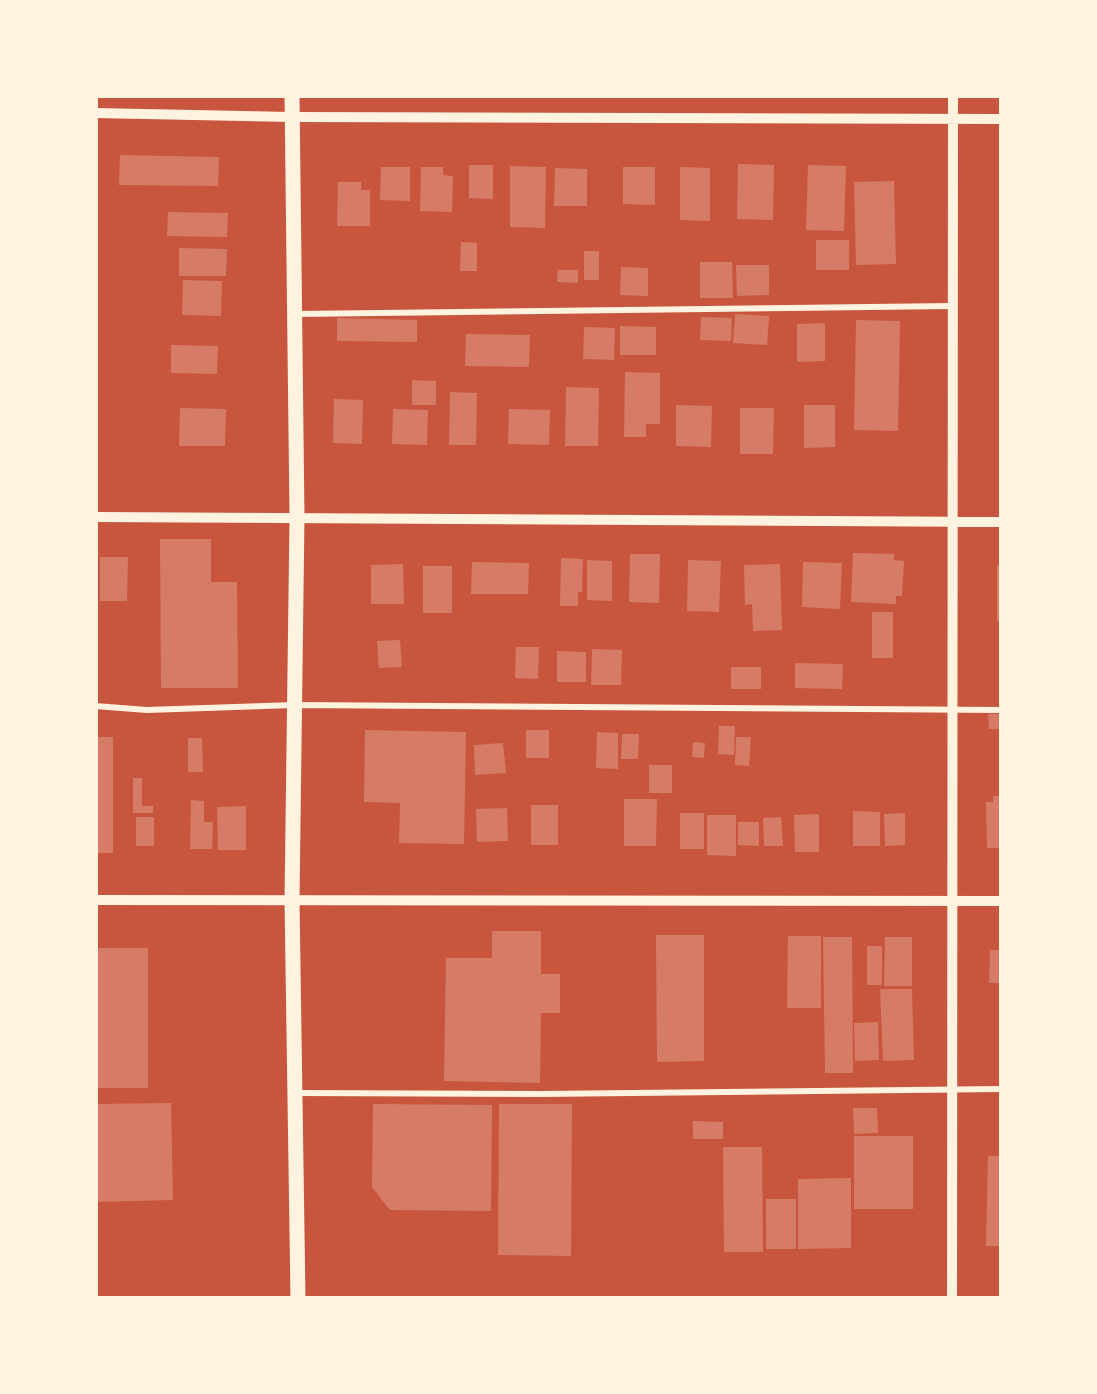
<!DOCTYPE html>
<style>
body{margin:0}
#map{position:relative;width:1097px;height:1394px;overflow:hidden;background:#c8553d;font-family:Commissioner,sans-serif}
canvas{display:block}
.frame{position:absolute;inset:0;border:98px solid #fff3e0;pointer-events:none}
</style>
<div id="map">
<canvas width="1097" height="1394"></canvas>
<div class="frame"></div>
</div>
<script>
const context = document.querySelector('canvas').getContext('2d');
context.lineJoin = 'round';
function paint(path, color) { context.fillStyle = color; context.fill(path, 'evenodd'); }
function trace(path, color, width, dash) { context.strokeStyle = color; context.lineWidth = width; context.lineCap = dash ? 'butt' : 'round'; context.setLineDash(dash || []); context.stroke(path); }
paint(new Path2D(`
 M120 155 219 157 218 186 119 185Z
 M738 164 774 165 773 220 737 219Z
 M469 165H493V199L469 198Z
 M808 165 846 166 844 231 806 230Z
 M510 166 546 167 545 228 510 227Z
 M381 167H410V201L380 200Z
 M421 167H443V175L453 176 452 212 420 211Z
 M623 167H655V205L623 204Z
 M680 167 710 168V221L680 220Z
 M555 168 587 169V206H554Z
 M894 181 896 264 856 265 854 182Z
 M338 182H361V190H370V226H337Z
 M168 212 228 213 227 237 167 236Z
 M816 240H849V270H816Z
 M461 242 477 243V271H460Z
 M179 248 227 249 226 276H179Z
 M584 251H599V280H584Z
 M700 262H732L733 298H700Z
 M736 265H769V295L737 296Z
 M621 267 648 268V296L620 295Z
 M558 270H578V283L557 282Z
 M183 280 222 281 221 316 182 315Z
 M735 314 769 316 767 345 733 343Z
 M701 317 732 318 731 341 700 340Z
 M337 318 417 320V342L337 341Z
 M856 320 900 321 898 431 854 430Z
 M825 323V361L797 362V324Z
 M620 326 656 327V355H620Z
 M584 327 615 328 614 360 583 359Z
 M466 334 530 335 529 367 465 366Z
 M171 345 218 346 217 374 171 373Z
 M625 372 660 373V424H646V437H624Z
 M412 380 436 381V405H412Z
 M566 387 599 388 598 446H565Z
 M450 392 477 393 476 445H449Z
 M334 399 363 400 362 444 333 443Z
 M676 405 712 406 711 447 676 446Z
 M804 405H835V447L804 448Z
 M180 408 226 409 225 446H179Z
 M740 408H774L773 454H740Z
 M393 409 428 410 427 445 392 444Z
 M509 409 550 410 549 445 508 444Z
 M160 539H211V582H237L238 688H161Z
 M853 553 894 554V560L904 561 902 596H896V604L851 602Z
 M630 554H660L659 603 629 602Z
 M100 557H128L127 601H100Z
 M561 558 583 559 582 592H578V606H560Z
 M587 560 612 561V601L587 600Z
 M688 560 721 561 719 612 687 611Z
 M472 562 529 563 528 594H471Z
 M803 562 842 563 840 609 802 607Z
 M403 564 404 604H371V565Z
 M780 564 782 630 753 631 752 604 745 605 744 565Z
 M997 565H1002V622H997Z
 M423 566H452V613H423Z
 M872 612H893V658H872Z
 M400 640 402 667 379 668 377 641Z
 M516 647H539L538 679 515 678Z
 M592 649 622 650 621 685H591Z
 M557 651 586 652V682H557Z
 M795 663 843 664 842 689 795 688Z
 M731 667H761V689H731Z
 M988 714H1002V729H989Z
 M719 726H735L734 755 718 754Z
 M365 730 466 732 464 844 399 843 400 803 364 802Z
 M526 730H549V758H526Z
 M597 732 618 733V769L596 768Z
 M622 734H639L638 759H621Z
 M95 737H113V853H95Z
 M736 737H751L749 766 735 765Z
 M188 738H202L203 772H188Z
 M693 742 705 743 704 758 692 757Z
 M503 743 506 773 475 775 474 745Z
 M649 765H672V793H649Z
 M133 778H142V806H153V813H133Z
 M993 796H1002V848H987L986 802H993Z
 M624 799H657L656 846H624Z
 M191 800 204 801V822H213L212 849H190Z
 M531 805H558V845H531Z
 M246 806V850H218L217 807Z
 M507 808 508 841 477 842 476 809Z
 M853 811 880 812V846H853Z
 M680 813H704V849H680Z
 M905 813V845L885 846 884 814Z
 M819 814V852H795L794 815Z
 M707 815H736V856L707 855Z
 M136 817H154V846H136Z
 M781 817 783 846H764L763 818Z
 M738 822H759V846L738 845Z
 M492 931H541V974H560V1013H541L540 1083 444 1081 446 958H492Z
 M656 935H704V1061L657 1062Z
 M788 936H821V1008H787Z
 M823 937H852L853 1073H825Z
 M885 937H912V986H884Z
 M867 946H882V985H867Z
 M95 948H148V1088H95Z
 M990 950H1002V983H989Z
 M880 989H912L914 1060 883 1061Z
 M878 1022 879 1060 855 1061 854 1023Z
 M171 1103 173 1200 95 1202V1104Z
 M373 1104 492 1105 491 1211 390 1210 372 1187Z
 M499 1104H572L571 1256 498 1255Z
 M853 1108H877L878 1133 854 1134Z
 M693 1121 723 1122V1139H693Z
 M854 1136H913V1209H854Z
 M723 1147H762L763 1252H724Z
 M988 1156H1002V1246H986Z
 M851 1178V1248L798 1249V1179Z
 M766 1199H796V1249H766Z`), '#d67c66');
trace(new Path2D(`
 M296 314 952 306
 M95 706 147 710 294 705 1002 710
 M298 1093 540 1094 1002 1089`), '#fff3e0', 6);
trace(new Path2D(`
 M95 113 292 117 1002 119
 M95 517 1002 522
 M95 900 1002 901
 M952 1299 953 95`), '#fff3e0', 10);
trace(new Path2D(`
 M292 95 297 517 292 900 298 1299`), '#fff3e0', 15);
</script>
